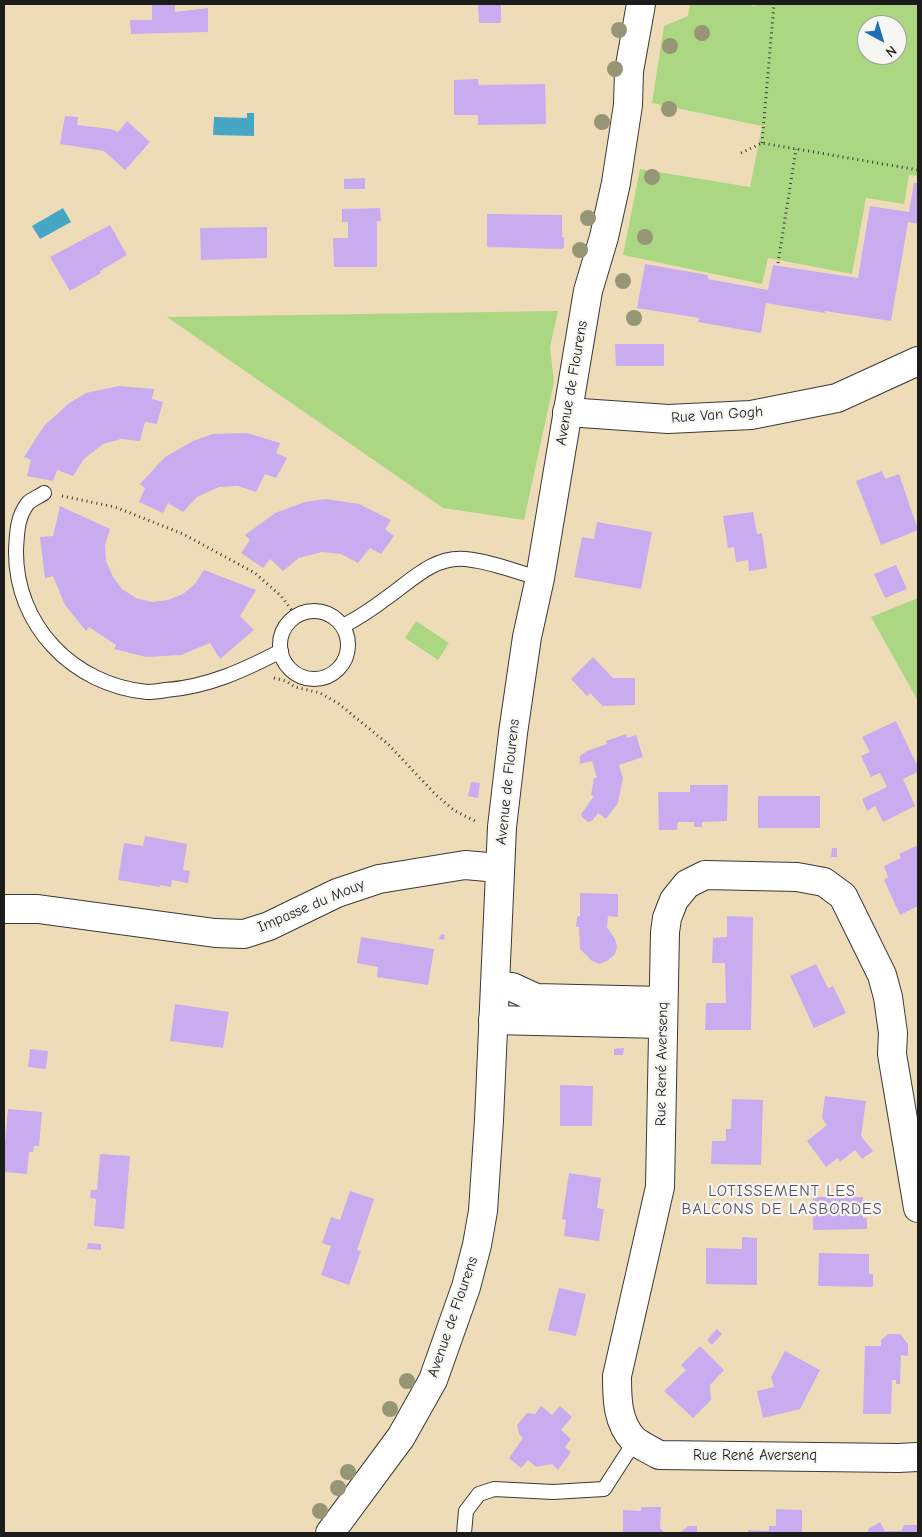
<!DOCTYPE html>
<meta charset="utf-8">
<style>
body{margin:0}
#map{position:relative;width:922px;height:1537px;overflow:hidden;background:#eedcb9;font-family:"Comic Neue",sans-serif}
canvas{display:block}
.frame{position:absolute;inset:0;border:5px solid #1c1c1c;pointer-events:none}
.north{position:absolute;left:857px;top:15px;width:50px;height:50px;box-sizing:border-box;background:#f6f6f2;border:1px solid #9f9f9c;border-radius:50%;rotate:141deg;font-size:14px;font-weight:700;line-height:20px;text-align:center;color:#1c1c1c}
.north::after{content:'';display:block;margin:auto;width:18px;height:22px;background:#1f6fb2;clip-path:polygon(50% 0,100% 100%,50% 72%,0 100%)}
</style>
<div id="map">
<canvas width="922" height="1537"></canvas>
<div class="frame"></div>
<div class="north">N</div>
</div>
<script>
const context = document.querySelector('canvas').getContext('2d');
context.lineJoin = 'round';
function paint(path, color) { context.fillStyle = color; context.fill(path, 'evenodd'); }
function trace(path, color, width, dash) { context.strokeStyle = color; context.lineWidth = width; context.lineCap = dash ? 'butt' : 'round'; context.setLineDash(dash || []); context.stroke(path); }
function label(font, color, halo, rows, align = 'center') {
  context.font = font + ' "Comic Neue",sans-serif'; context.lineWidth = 4.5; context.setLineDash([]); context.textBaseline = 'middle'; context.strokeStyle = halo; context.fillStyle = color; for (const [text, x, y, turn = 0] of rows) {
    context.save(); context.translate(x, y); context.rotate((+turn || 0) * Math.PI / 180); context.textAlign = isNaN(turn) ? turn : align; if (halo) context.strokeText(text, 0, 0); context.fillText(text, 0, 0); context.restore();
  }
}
paint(new Path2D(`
 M690 4H745L755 6 756 4H918V176L909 175 904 204 866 198 852 274 768 258 762 284 623 255 640 169 750 187 762 126 652 103 664 26 688 16ZM867 25H897V55H867Z
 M558 311 550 347 554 382 524 520 443 508 167 317Z
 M918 598V701L871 617Z
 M416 621 449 643 438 660 405 638Z`), '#abd783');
paint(new Path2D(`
 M247 113H254V136L213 135 214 117 247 118Z
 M63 208 71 222 40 239 32 226Z`), '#45a7c4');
paint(new Path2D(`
 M152 4H175V12L208 8V32L131 34 130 20H152Z
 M478 4H501V23H479Z
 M478 79 479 85 545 84 546 124 478 125V115H454V80Z
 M65 116 78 117 77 125 111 129 118 132 127 121 150 142 125 170 104 151 60 144Z
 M365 178V189H344V179Z
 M914 183H918V224L908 222 891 321 825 311V313L766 303 761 333 698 322 699 318 637 308 645 264 708 275V279L768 290 773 265 858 278 870 206 909 212Z
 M380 208 381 221H377V267H334L333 238H348V222H342V209Z
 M487 214 562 215V237H564V247L562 249 487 247Z
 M110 225 127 255 100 271 101 273 70 291 50 257Z
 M267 227V258L201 260 200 228Z
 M615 344H664V366H616Z
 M119 386 154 389 152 399 163 402 157 424 145 422 140 441 121 439 103 444 84 459 73 476 57 470 53 481 27 476 31 460 24 457 44 426 68 404 86 393Z
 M247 433 280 443 276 453 287 458 276 478 265 474 256 492 238 486 219 487 197 497 183 512 168 503 163 513 139 502 145 488 140 484 165 457 193 441 213 434Z
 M882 471 885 479 899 474 918 530 881 545 856 481Z
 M326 499 359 504 391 520 385 529 394 536 381 554 370 548 358 563 341 554 322 552 299 558 283 571 270 559 263 568 241 553 250 540 245 535 275 513 305 502Z
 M60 506 110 529 105 545 106 561 113 577 122 589 136 598 152 602 168 600 183 594 195 584 204 570 256 590 240 616 254 630 220 659 210 643 181 655 146 657 114 649 116 645 89 627 86 631 65 605 53 576 45 578 40 537 53 536Z
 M753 512 757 534 762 533 767 568 749 571 748 560 736 562 734 547 728 548 723 516Z
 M597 522 652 532 641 589 574 577 582 537 594 539Z
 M896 565 907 589 885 598 874 574Z
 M593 657 613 678H635V705L603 706 590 693 587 696 571 679Z
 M896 721 918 767V772L903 779 915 806 883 822 875 806 867 811 862 799 887 787 880 773 871 777 861 756 870 752 862 737Z
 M626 734 627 738 636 735 643 757 619 765 623 778 618 803 606 819 598 813 592 821 588 822 582 817 581 814 594 796 591 795 594 778H597L592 761 580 764V756L587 751 607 744 606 741Z
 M471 782 480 783 478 798 468 796Z
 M690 785H728L727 821 702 822V827H694V822H678L677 830H659L658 792H690Z
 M758 796H820V828H758Z
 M145 836 187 844 183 870 190 871 188 883 172 880 171 887 160 885V887L118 880 124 843 143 846Z
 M918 845V906L900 915 884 880 888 877 884 866 901 858 899 854Z
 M832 848H837V857H831Z
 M580 893 618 894V917L608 916 607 927 615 939 617 947 615 954 607 961 599 964 592 961 580 949 579 927H576L577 917 580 916Z
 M727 916 753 917 751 1030H705L706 1003H726L725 963H712L713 938 727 937Z
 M441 934 445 935 444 940 439 939Z
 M361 937 434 949 428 985 377 977 378 967 357 963Z
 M816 964 828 988 833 986 846 1013 814 1028 790 976Z
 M175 1004 229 1012 223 1048 170 1041Z
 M624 1048 623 1055H614V1049Z
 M30 1049 48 1051 46 1069 28 1067Z
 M560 1085 593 1086 592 1126H560Z
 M825 1096 866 1101 861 1136 873 1151 862 1159 855 1150 840 1162 838 1158 826 1167 807 1141 827 1125 822 1118Z
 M732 1099 763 1100 761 1165 711 1164 712 1141H726V1129H731Z
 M8 1109 42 1112 39 1146H34L33 1152H29L27 1174 4 1172V1143H5Z
 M100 1154 130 1156 124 1229 94 1226 96 1199 90 1198 91 1190H97Z
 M569 1173 601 1178 597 1208 604 1209 599 1241 564 1236 566 1220 562 1219Z
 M350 1191 374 1199 357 1250 361 1251 349 1285 321 1275 331 1246 322 1243 331 1217 340 1220Z
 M813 1197H863V1218H867V1229L813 1230Z
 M742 1237 757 1238V1285L706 1284V1248L742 1249Z
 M88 1243 101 1244V1250L87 1249Z
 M819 1253 869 1254V1274H873V1287L818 1286Z
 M559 1288 586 1294 576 1336 548 1330Z
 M717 1329 722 1334 712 1345 707 1340Z
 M888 1334H900L908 1344V1356L901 1355 900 1384H896V1380H892L891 1414H863L865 1346H881V1340Z
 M700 1346 724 1370 710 1385 711 1400 693 1418 664 1391 686 1370 681 1365Z
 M785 1351 820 1370 800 1409 763 1418 757 1391 774 1387 771 1377Z
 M541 1406 552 1415 560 1406 572 1417 561 1430 571 1439 565 1447 571 1452 558 1470 552 1464 536 1467 528 1460 521 1468 509 1458 523 1438 519 1434 517 1425 527 1413 535 1414Z
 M641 1507H661L660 1528 665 1533H623V1510L641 1511Z
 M776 1509 802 1510V1533H748V1530L769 1531V1526H776Z
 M880 1522 885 1531H901L904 1525H918V1533H868V1529Z
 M688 1526H697V1533H680Z`), '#c9acf0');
const service = new Path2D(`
 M44 493C40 496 32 499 28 503 17 517 17 533 16 550 15 625 73 685 147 692 153 692 160 691 166 690 208 687 244 670 281 651
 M280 645a34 34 0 1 1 68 0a34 34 0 1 1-68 0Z
 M343 626C358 618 372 609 385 599 410 582 433 556 465 559 491 561 515 572 540 578
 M464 1533 466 1511 479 1494 494 1489 553 1492 604 1489 635 1441`);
const minor = new Path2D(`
 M567 412 668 419 751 415 837 398 918 361
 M4 909H38L215 933 244 934 269 926 337 893 379 879 465 865 499 868
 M495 986 512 987 536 998 663 1001
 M493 1020 663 1024
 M918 1208 892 1054 893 1033 888 997 882 975 843 896 824 882 797 877 705 875 687 884 674 900 667 918 665 932 660 1187 617 1376C617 1398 617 1423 634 1440 641 1446 651 1450 659 1455L898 1458 918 1457`);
const tertiary = new Path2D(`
 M330 1533 401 1437 433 1380 466 1287 477 1245 483 1211 489 1120 502 827 513 733 527 637 540 578 588 291 604 237 616 183 628 105 629 71 641 4`);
trace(service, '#3c3934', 16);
trace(minor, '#3c3934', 30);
trace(tertiary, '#3c3934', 30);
trace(new Path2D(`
 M762 143 774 4
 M741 153 762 143 918 170
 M778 263 796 149
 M62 496 115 507 183 534 255 573 281 596 296 616
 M274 678 286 681 295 687 320 693 339 704 388 744 436 795 455 811 477 822`), '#3c3934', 3, [1, 4]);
trace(service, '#fff', 14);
trace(minor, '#fff', 28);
trace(tertiary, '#fff', 28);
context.fillStyle = '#969676';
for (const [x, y] of [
 [619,30],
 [702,33],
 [670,46],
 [615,69],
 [669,109],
 [602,122],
 [652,177],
 [588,218],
 [645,237],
 [580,250],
 [623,281],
 [634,318],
 [407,1381],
 [390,1409],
 [348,1472],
 [338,1488],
 [320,1511]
]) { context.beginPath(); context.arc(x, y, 8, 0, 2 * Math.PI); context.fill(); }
label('15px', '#1c1c1c', '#f6f6f2', [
 ["Avenue de Flourens",572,383,-80],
 ["Rue Van Gogh",717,415,-4],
 ["Avenue de Flourens",508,782,-84],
 ["Impasse du Mouy",311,906,-23],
 ["Rue René Aversenq",662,1064,-89],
 ["Avenue de Flourens",453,1317,-71],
 ["Rue René Aversenq",755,1456]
]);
context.letterSpacing = '1px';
label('16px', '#594e66', '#f6f6f2', [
 ["LOTISSEMENT LES",782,1191],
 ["BALCONS DE LASBORDES",782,1209]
]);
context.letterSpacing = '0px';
</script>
